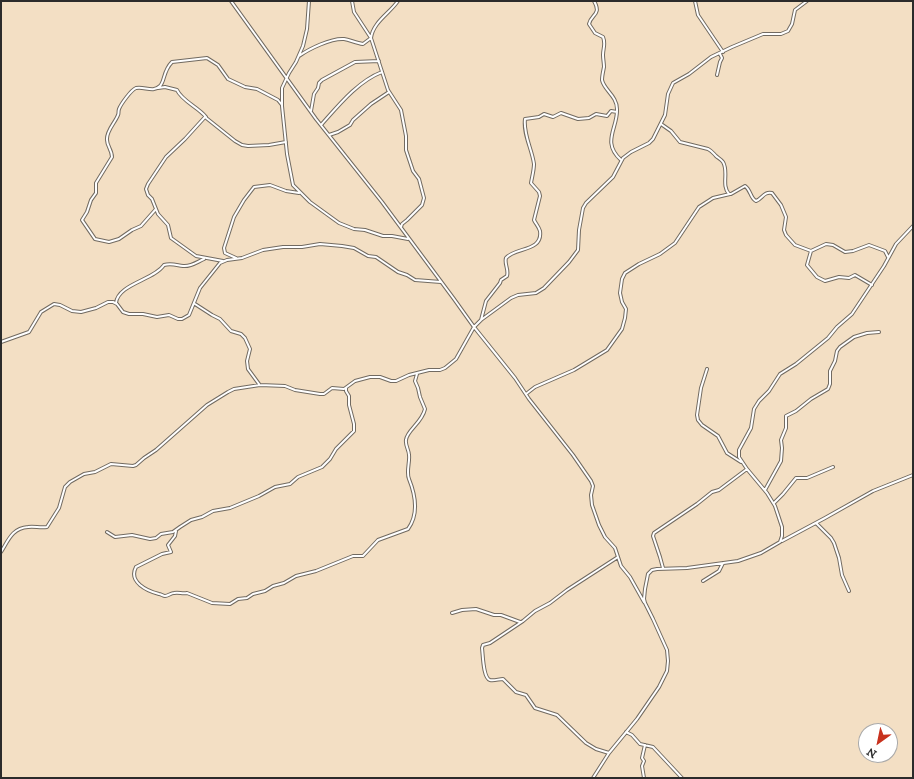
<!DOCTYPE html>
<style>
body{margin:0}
#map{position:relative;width:914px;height:779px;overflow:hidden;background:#f3dfc4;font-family:"IM FELL DW Pica",serif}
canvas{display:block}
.frame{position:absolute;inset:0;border:2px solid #2b2b2b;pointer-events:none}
.north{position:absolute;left:858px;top:723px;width:40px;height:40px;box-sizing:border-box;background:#fff;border:1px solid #aaa;border-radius:50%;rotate:213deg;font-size:11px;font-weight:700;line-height:16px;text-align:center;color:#2b2b2b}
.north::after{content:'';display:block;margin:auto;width:14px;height:18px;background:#c8321e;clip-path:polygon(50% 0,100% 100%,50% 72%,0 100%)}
</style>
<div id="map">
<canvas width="914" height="779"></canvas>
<div class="frame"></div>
<div class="north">N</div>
</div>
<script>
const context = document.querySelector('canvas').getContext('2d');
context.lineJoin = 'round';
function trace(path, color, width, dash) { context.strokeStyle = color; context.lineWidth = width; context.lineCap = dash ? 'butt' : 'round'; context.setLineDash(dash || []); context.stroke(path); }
const street = new Path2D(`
 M231 1 316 119 382 202 454 299 474 327 515 378 529 399 573 455 591 481 593 486 591 495 592 505 599 525 605 537 615 548 621 566 630 577 644 602
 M309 1 307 29 303 46 296 62 289 73 282 88V106L287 154 293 185 310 202 339 223 354 229 365 230 383 236H392L408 239
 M398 1C390 13 373 22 371 38L388 90 401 110 406 136V150L413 171 419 179 424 198 422 205 407 220 402 224 401 227
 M594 1C602 15 591 14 589 24L595 33 603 37C606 44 603 48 603 55 603 59 604 63 604 67 603 72 602 76 602 80 604 90 617 96 617 109 618 128 601 142 621 160
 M695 1 698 15 723 52
 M299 56C309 49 331 38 344 39 350 40 356 43 363 44L371 38 354 12 352 1
 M717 75 720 62 722 58 720 54
 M158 88 165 87 177 90C182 101 198 107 206 117
 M311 111 314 94 318 88 319 83 322 80 355 62 379 61
 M661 124 671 131 680 142 708 149C712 151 713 153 716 156 718 158 721 159 723 162 729 172 721 185 729 194H731L745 186C751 190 750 198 756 201 762 199 764 191 772 193L781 205 786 217 784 230 786 235 795 245 811 251 807 265 817 277 825 281 839 277 849 278 855 275 872 285
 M321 125C338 106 358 81 382 72
 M329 135 338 132 350 125 353 120 371 104 389 92
 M156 209 141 226 132 230 119 239 109 242 95 239 82 220 87 212 91 200 96 193V183L112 157C112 150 107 146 107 140 106 131 115 123 118 115 119 113 118 112 119 109 121 104 131 90 136 88 144 86 153 93 160 86 165 81 163 71 172 62L207 58 218 65 228 79 245 87 257 89 278 100 282 105
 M811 251 826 244 833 245 845 252 853 251 869 245 885 251 888 257
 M236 258 225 253 224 248 234 217 244 200 254 187 270 185 286 191 299 193
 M223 261 196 256 171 238 168 225 158 214 152 199 148 195 146 189 148 184 166 157 185 139 205 117 235 141 242 145 248 146 269 145 286 142
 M116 303C118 284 154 280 164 265 171 263 176 265 183 266 191 267 197 262 204 259
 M195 304 212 315 220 319 231 331 241 334 245 338 250 349 247 361 248 369 259 384
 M481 320 486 301 500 283 501 280 507 276C509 269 504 264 506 258 515 247 543 252 540 231 539 227 536 224 534 220L540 196 539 192 531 183C532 177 534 170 534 164 532 149 523 134 525 119L539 117 544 114 553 117 561 113 578 119 589 118 596 114 607 116 611 111 617 112
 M1 342 29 332 41 312 54 304 60 305 72 311 81 312 96 308 108 302H113L117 304 123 312 129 314H143L157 317 169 315 178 319H182L189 315 200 288 220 263 227 260 242 258 263 250 283 247H302L320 244 342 246 354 248 368 256 376 257 398 272 407 275 415 280 441 282
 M707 369 701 388 697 415 698 420 702 425 718 436 727 453 741 462
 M526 394 535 387 574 370 607 350 622 329 625 318 626 309 622 302 620 293 622 279 625 273 639 264 660 254 675 243 699 207 713 198 730 194
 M765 490 781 461 782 448 781 440 786 428V416L796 411 811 399 828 389 830 384V371L835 361 837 351 840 347 854 337 867 333 879 332
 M774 503 783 494 796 478H807L833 467
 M816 523 831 538 834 543 839 558 842 575 849 591
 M176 531 175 536 168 545 171 552 162 554 136 567C128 582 147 591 159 594 161 594 163 596 165 596 168 596 171 593 174 593 179 592 182 594 187 593L212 603 230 604 238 599 247 598 253 594 265 591 273 586 284 583 296 576 316 571 353 556H363L378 540 408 529C419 514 415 494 409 479 406 472 410 462 409 455 409 450 405 445 406 440 407 430 422 423 425 409L420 397 418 388 415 381 417 374
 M107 532 115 537 132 535 150 539 156 538 161 534 173 532 180 527 191 520 202 517 213 511 230 508 259 496 275 487 290 484 298 477 322 467 330 459 336 449 354 431V424L349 405V396L346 391V388
 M782 541 825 518 873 491 913 475
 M1 552C8 541 12 528 28 527 34 526 40 528 47 527L59 508 65 487 70 482 84 474 95 472 111 464 133 466 136 465 144 458 156 450 207 405 228 392 234 389 260 385 285 386 295 390 320 394H324L332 388 344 389 355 381 370 377H380L391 381H396L409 375 429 370H440L445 368 456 359 474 327 481 320 511 298 518 295 536 293 544 288 569 262 578 250 579 230 583 208 586 203 613 177 623 158 631 152 649 143 653 139 665 115 668 94 673 83 689 74 711 57 732 47 763 34H781L788 31 792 24 795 10 807 1
 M663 568 660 557 653 536 654 533 697 504 712 492 719 490 747 469
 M703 581 719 571 723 563
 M452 613 462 610 476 609 494 615H501L520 622
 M626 732 632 735 640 744 653 747 682 778
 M609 753 596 749 586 743 557 715 535 708 526 695 516 692 503 679C499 679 494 681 490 680 483 678 483 655 482 648L483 645 490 643 523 621 535 611 550 603 567 590 618 557
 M593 778 609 753 637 719 659 687 667 671 668 661 667 650 653 619 645 603 644 599 645 589 648 574 652 570 657 569 687 568 738 561 761 553 780 542 782 536V527L775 506 767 493 747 469 739 457V450L751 428 754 409 759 401 769 391 780 374 796 364 828 338 837 327 852 314 884 266 896 244 913 226
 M644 778 642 766 644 761 642 758 645 745`);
trace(street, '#716a61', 4);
trace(street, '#fff', 2);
</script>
